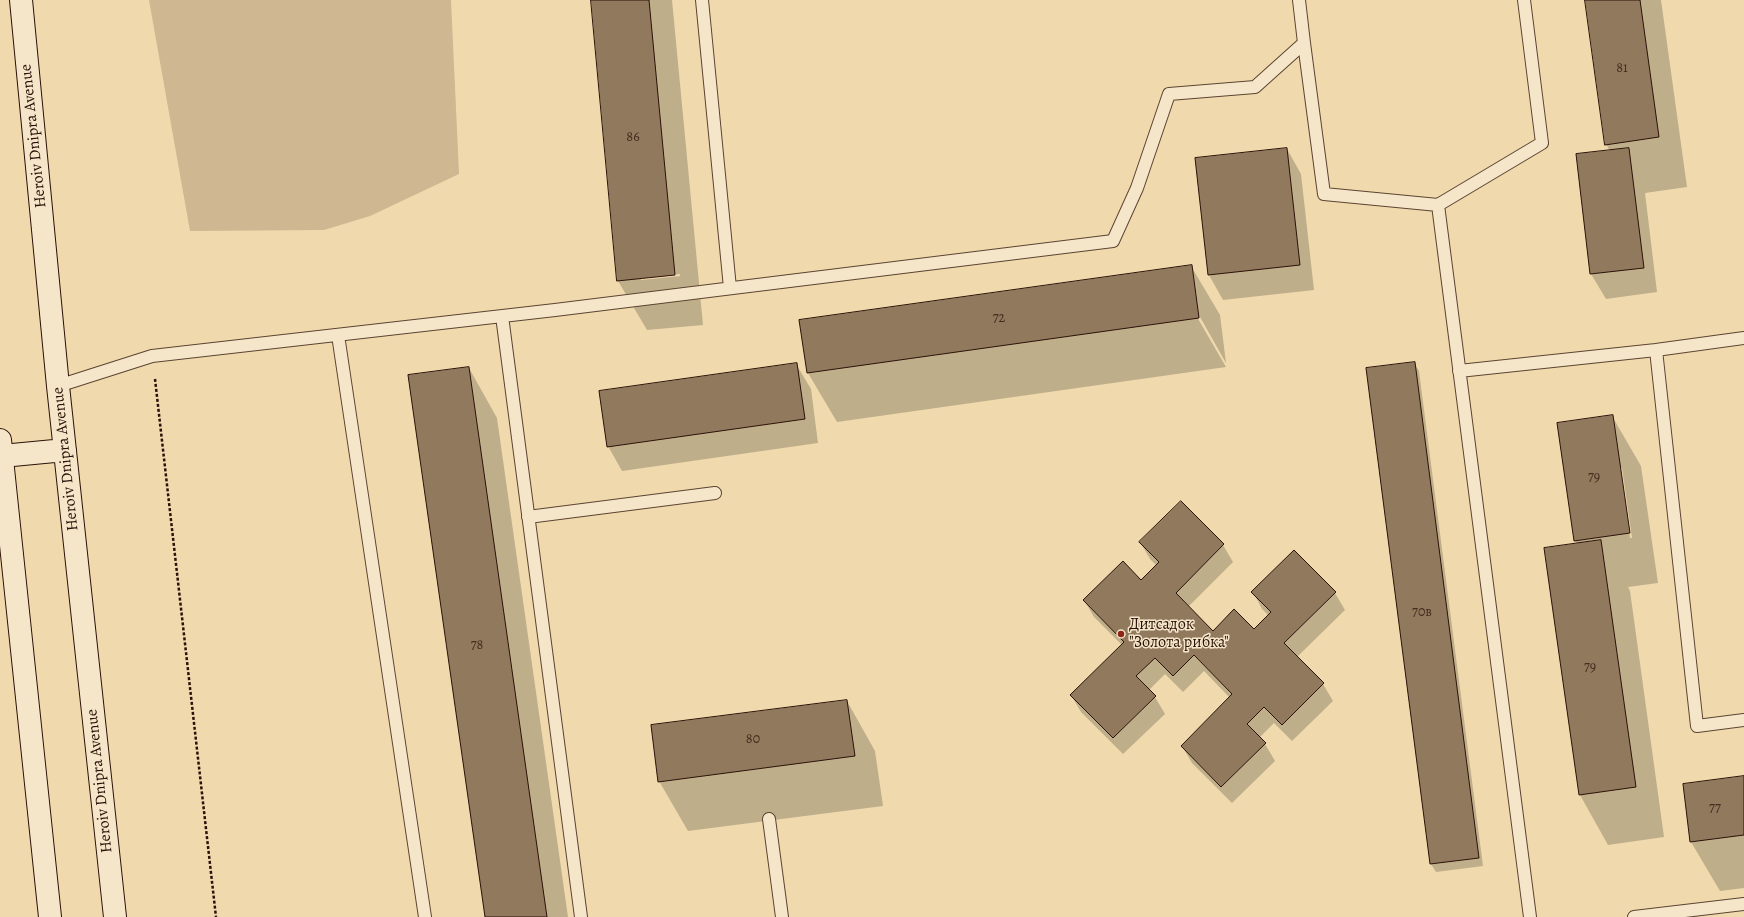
<!DOCTYPE html>
<meta charset="utf-8">
<style>
body{margin:0}
canvas{display:block;background:#efd9ad}
</style>
<canvas width="1744" height="917"></canvas>
<script>
const context = document.querySelector('canvas').getContext('2d');
context.lineJoin = 'round';
function paint(path, color) { context.fillStyle = color; context.fill(path, 'evenodd'); }
function trace(path, color, width, dash) { context.strokeStyle = color; context.lineWidth = width; context.lineCap = dash ? 'butt' : 'round'; context.setLineDash(dash || []); context.stroke(path); }
function label(font, color, halo, rows, align = 'center') {
  context.font = font + ' Alegreya,serif'; context.lineWidth = 3; context.setLineDash([]); context.textBaseline = 'middle'; context.strokeStyle = halo; context.fillStyle = color; for (const [text, x, y, turn = 0] of rows) {
    context.save(); context.translate(x, y); context.rotate((+turn || 0) * Math.PI / 180); context.textAlign = isNaN(turn) ? turn : align; if (halo) context.strokeText(text, 0, 0); context.fillText(text, 0, 0); context.restore();
  }
}
paint(new Path2D(`
 M149 0H451L459 174 370 216 324 230 190 231Z`), '#ceb791');
paint(new Path2D(`
 M592 0H672L703 325 647 330 618 281ZM680 274V276L641 280V278Z
 M1586 0H1661L1687 187 1645 193 1657 292 1606 299 1591 274 1610 151 1606 144Z
 M1287 149 1301 174 1314 290 1223 300 1209 275 1196 159Z
 M1191 266 1220 315 1226 363 1200 317H1197L1226 367 837 422 808 373Z
 M1414 363 1419 371 1483 866 1436 872 1431 864 1367 369Z
 M796 364 811 389 818 443 622 471 608 446Z
 M469 368 497 418 568 917H486Z
 M1612 416 1641 466 1658 583 1628 587 1630 591 1664 837 1608 845 1580 795 1577 544 1575 541ZM1619 468H1622L1632 538H1630Z
 M1140 542 1223 545 1233 562 1188 607 1213 632 1254 631 1269 616 1262 609 1253 592 1335 593 1345 610 1297 657 1323 684 1333 701 1292 741 1274 723 1259 738 1265 744 1275 761 1232 803 1192 763 1182 746 1230 698 1204 671 1183 692 1165 674 1149 690 1155 697 1165 714 1123 754 1081 712 1071 695 1122 645 1094 617 1084 600 1141 581 1157 566 1150 559Z
 M847 701 875 751 883 806 688 831 659 781Z
 M1744 777V888L1720 891 1691 842Z`), '#0003');
const building = new Path2D(`
 M591 0H649L675 275 617 281Z
 M1585 0H1640L1659 137 1605 145Z
 M1287 148 1300 265 1208 275 1195 158Z
 M1629 148 1644 268 1590 274 1576 154Z
 M1192 265 1199 318 807 373 799 320Z
 M1415 362 1479 858 1430 864 1366 368Z
 M797 363 805 419 607 447 599 391Z
 M469 367 547 917H485L408 375Z
 M1613 415 1630 533 1574 541 1557 423Z
 M1181 501 1224 544 1176 593 1213 631 1234 609 1254 629 1271 612 1251 592 1294 550 1336 592 1284 643 1324 683 1282 725 1264 707 1247 724 1266 743 1221 787 1181 746 1232 694 1194 655 1173 676 1155 658 1136 676 1156 696 1113 738 1070 695 1124 642 1083 600 1123 561 1141 580 1159 562 1139 542Z
 M1601 540 1636 787 1579 795 1544 548Z
 M847 700 855 756 658 782 651 725Z
 M1744 776V835L1690 842 1683 784Z`);
paint(building, '#91795e');
trace(building, '#2b1208', 1);
const lane = new Path2D(`
 M702 0 730 288
 M1304 43 1324 194 1438 205 1530 917
 M1438 205 1542 143 1524 0
 M502 316 581 917
 M338 335 425 917
 M1656 350 1744 338
 M1459 371 1656 350 1697 726 1744 720
 M58 386 152 356 555 310 1113 241 1137 188 1169 94 1255 87 1304 43 1299 0
 M528 517 715 493
 M769 819 782 917
 M1634 917 1744 904`);
const secondary = new Path2D(`
 M21 0 58 386 115 917
 M0 440 50 917
 M2 456 65 450`);
trace(lane, '#5c4431', 14);
trace(secondary, '#2b1208', 24);
trace(new Path2D(`
 M155 379 216 917`), '#2b1208', 2.5, [3, 2]);
trace(lane, '#f5e6ca', 12);
trace(secondary, '#f5e6ca', 22);
for (const [x, y, r, color] of [
 [1121,634,4,"#8f2418"]
]) { const dot = new Path2D(); dot.arc(x, y, r, 0, 2 * Math.PI); context.fillStyle = color; context.fill(dot); trace(dot, '#f5e6ca', 1.5); }
label('14px', '#442c1e', null, [
 ["81",1622,69],
 ["86",633,138],
 ["72",999,319],
 ["79",1594,478],
 ["70в",1422,613],
 ["78",477,646],
 ["79",1590,668],
 ["80",753,740],
 ["77",1715,809]
]);
label('16px', '#2b1208', '#f5e6ca', [
 ["Heroiv Dnipra Avenue",34,136,-96],
 ["Heroiv Dnipra Avenue",66,459,-96],
 ["Heroiv Dnipra Avenue",100,781,-96]
]);
label('16px', '#2b1208', '#f5e6ca', [
 ["Дитсадок",1129,625],
 ["\"Золота рибка\"",1129,643]
], 'left');
</script>
